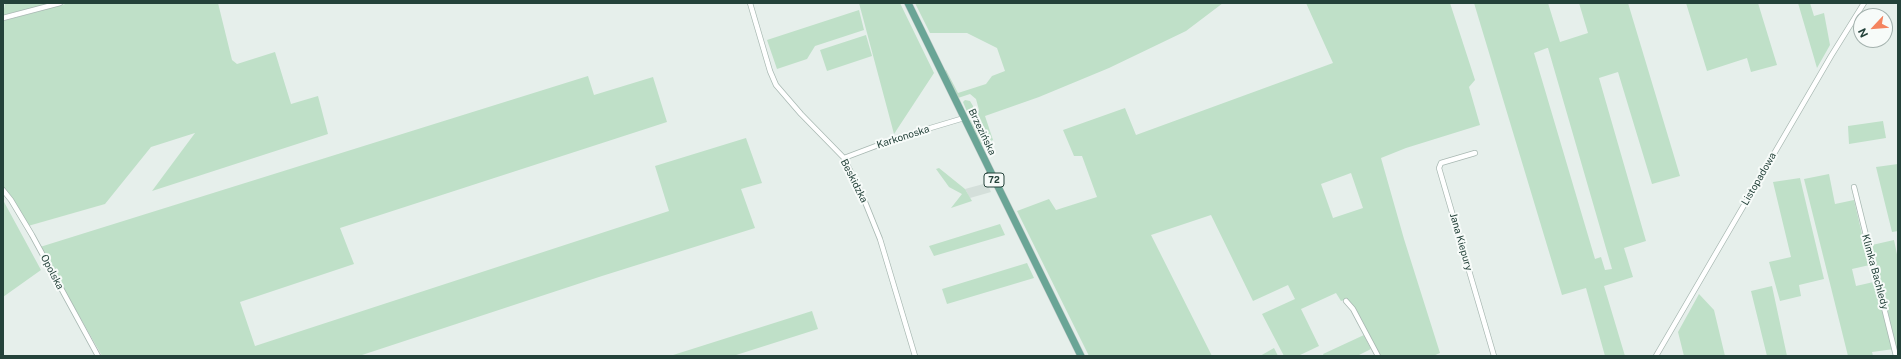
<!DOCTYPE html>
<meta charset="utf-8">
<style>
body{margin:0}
#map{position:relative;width:1901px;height:359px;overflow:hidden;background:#e6efeb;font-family:"Public Sans",sans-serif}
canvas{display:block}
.frame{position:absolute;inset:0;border:4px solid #24423a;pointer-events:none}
.north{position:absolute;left:1853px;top:8px;width:40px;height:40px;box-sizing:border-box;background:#f7fbf9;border:1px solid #a3b1ad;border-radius:50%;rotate:244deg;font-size:11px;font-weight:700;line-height:16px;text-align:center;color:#24423a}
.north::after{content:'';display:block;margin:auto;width:14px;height:18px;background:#f4845f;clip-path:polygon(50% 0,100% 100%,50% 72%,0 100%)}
</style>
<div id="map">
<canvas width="1901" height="359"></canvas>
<div class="frame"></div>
<div class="north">N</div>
</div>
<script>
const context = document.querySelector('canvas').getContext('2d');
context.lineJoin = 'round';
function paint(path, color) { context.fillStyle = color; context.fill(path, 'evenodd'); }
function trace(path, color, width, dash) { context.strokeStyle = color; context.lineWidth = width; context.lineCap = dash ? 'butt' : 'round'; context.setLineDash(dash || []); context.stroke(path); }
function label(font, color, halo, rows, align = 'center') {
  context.font = font + ' "Public Sans",sans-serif'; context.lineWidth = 4; context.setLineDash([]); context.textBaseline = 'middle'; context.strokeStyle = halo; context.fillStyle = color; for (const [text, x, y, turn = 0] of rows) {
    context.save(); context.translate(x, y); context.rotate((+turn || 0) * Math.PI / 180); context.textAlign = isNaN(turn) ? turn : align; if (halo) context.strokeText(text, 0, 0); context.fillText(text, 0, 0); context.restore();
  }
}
paint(new Path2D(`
 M987 183 991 192 970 198 965 189Z`), '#d4dfda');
paint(new Path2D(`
 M5 3H54L3 15Z
 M69 3H218L232 60 237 64 275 52 291 104 318 96 328 134 152 191 195 133 151 147 105 204 28 226 3 188V21Z
 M859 3H900L934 73 894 134Z
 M915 3H1223L1186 31 1109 68 1039 97 985 116 993 140 980 145 970 121 979 110 976 99 970 94 958 98 944 71 946 70 958 93 986 84 992 76 1005 71 997 48 967 33H930Z
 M1306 3H1450L1475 80 1469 87 1480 125 1406 148 1381 158 1404 239 1440 353 1433 356H1378L1353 309 1345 300 1341 301 1336 293 1301 309 1319 346 1298 356H1284L1262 314 1295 299 1288 285 1253 301 1211 215 1151 235 1212 356H1089L1017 211 1049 199 1056 210 1097 197 1082 156H1074L1063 130 1125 108 1136 135 1333 63ZM1351 173 1363 208 1333 218 1321 184Z
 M1474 3H1548L1560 42 1588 33 1579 3H1628L1680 176 1652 184 1618 72 1599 78 1646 241 1624 248 1633 277 1604 286 1625 356H1605L1586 288 1562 295ZM1547 48H1548L1612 269 1605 270 1601 257 1595 259 1534 53Z
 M1686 3H1758L1777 65 1751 72 1747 58 1707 71Z
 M1798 3H1810L1814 16 1824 13 1830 45 1817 68Z
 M859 10 864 30 815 46 807 59 777 69 767 40Z
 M866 35 872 56 827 71 820 50Z
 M588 76 594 95 653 77 667 122 340 228 354 264 240 302 255 346 669 211 655 166 746 138 762 183 741 189 755 228 602 276 359 356H102L40 247Z
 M965 100 970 101 973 106V110L968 114 963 102Z
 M1883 121 1886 138 1849 144 1848 126Z
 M1898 164V231L1892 232 1876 167Z
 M939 168 965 189 972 201 951 208 962 194 949 187 936 169Z
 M1829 174 1835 204 1854 200 1865 247 1874 264 1852 269 1856 286 1878 281 1894 349 1872 352 1873 356H1848L1804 179Z
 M1800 178 1824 279 1799 285 1801 296 1780 301 1769 262 1791 257 1773 182Z
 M3 200 41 270 3 297Z
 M1000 224 1005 235 934 256 929 246Z
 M1894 240 1898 259V355L1872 245Z
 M1027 263 1034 278 947 304 942 289Z
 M1772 286 1787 356H1767L1751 291Z
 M1699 294 1714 310 1725 356H1684L1678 332Z
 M812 311 818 329 733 356H670Z
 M1364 335 1371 349 1357 356H1324L1323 354Z
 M1274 348 1278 356H1260Z`), '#bfe0c8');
const street = new Path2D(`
 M750 3 770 71 776 85 801 114 844 158 863 197 880 239 915 356
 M3 18 60 3
 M1475 153 1441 163 1439 168 1494 356
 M844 158 897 138 964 118
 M1854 187 1896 356
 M3 190 11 200 32 235 98 356
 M1346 301 1353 309 1378 356
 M1656 356 1831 56 1864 3`);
const primary = new Path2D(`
 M908 3 1081 356`);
trace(street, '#a8b8b2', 6);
trace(primary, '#c2cac8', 8);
trace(street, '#fff', 4.5);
trace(primary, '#6aa596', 7);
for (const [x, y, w] of [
 [994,180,20]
]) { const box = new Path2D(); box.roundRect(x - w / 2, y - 7, w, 14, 3); context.fillStyle = '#f7fbf9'; context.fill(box); trace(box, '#24423a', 1); }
label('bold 9px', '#24423a', null, [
 ["72",994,180]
]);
label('10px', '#24423a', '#f7fbf9', [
 ["Brzezińska",982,132,64],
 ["Karkonoska",903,137,-18],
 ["Listopadowa",1759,179,-60],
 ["Beskidzka",854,181,63],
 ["Jana Kiepury",1461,242,74],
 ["Opolska",52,272,62],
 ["Klimka Bachledy",1875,272,75]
]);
</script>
